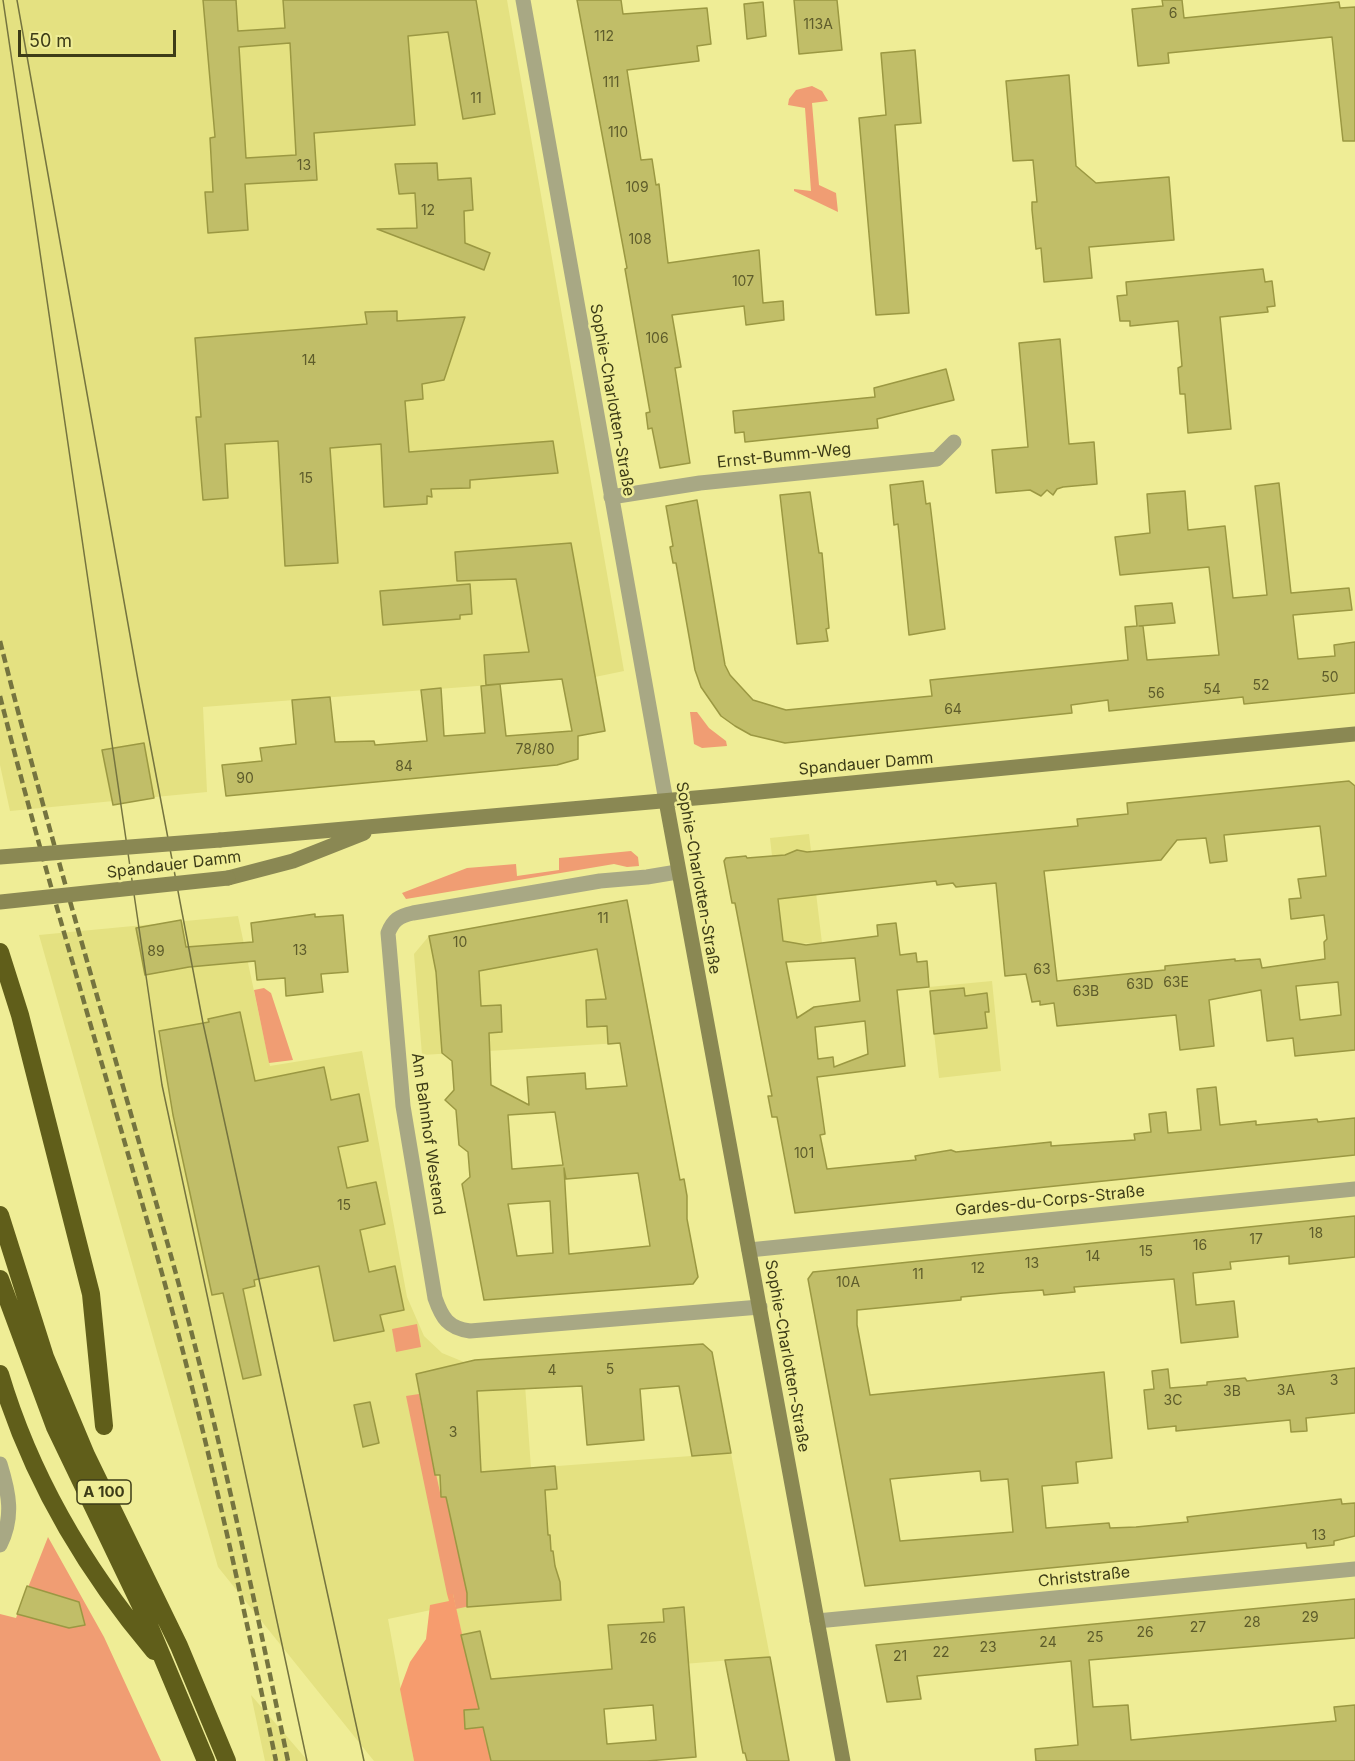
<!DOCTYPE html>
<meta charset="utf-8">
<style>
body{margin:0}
#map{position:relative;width:1355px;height:1761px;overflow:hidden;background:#efed96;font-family:Inter,sans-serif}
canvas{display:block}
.scale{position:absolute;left:18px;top:30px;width:158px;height:27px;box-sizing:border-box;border:3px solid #3d3c17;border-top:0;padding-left:8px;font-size:18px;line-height:21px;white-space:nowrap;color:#3d3c17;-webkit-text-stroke:4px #efed96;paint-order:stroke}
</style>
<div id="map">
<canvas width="1355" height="1761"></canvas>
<div class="scale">50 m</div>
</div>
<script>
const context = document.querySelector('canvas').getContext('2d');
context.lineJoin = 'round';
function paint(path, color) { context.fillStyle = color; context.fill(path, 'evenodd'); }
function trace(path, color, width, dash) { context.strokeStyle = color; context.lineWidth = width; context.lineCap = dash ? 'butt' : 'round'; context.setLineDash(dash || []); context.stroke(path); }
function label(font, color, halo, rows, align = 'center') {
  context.font = font + ' Inter,sans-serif'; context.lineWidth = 5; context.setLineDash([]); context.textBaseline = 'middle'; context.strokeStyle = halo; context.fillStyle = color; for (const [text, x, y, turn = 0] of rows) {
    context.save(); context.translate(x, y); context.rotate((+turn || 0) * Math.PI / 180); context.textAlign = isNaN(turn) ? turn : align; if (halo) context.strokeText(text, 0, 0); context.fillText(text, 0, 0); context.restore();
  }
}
paint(new Path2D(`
 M0 0H507L624 671 595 677 203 707 207 792 10 811 0 765Z
 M809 834 822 943 783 944 732 903 724 861 726 858 746 856 747 858 772 856 770 838Z
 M627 900 654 1039 620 1045V1043L422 1055 414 954 429 936Z
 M238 916 270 1066 362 1051 407 1297 424 1336 442 1353 464 1362 523 1357 531 1468 731 1453 770 1657 473 1681 455 1605 388 1619 414 1761H374L218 1567 39 935Z
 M992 981 1001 1071 939 1078 929 987Z
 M251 1695 308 1761H265Z`), '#e4e181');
paint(new Path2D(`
 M812 86 822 91 828 101 812 103 819 185 836 193 838 212 794 191V189L811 191 805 108 788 105 789 99 796 90Z
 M690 712H697L709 728 726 741 727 746 702 748 694 744Z
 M631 851 638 857 639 866 627 867 614 864 406 899 402 893 467 868 516 864 517 876 559 870V858Z
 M264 988 271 993 293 1060 269 1063 254 990Z
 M417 1324 421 1347 396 1352 392 1329Z
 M419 1394 441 1497H446L470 1606 456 1609 453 1594H447L406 1396Z
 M48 1537 104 1637 161 1761H0V1614L16 1618Z`), '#f09d73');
paint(new Path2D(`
 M447 1594H453L479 1709 464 1710 465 1728 484 1727 491 1761H414L400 1689 410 1662 426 1639 430 1605 449 1601Z`), '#f69c6e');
const building = new Path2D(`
 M203 0H236L238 31 285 28 283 0H476L495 114 463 119 448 32 408 36 415 125 314 133 317 180 245 184 248 230 208 233 205 192H213L210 138 215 137ZM290 43 296 155 246 158 239 47Z
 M577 0H621L623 14 707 8 711 44 697 46 699 61 627 70 641 160 652 159 656 185 659 184 668 263 759 250 763 303 783 301 784 320 746 325 744 306 672 315 681 367 675 368 690 463 660 468 652 428 648 429 646 413 650 412 625 269 627 268Z
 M794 0H837L842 50 799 54Z
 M1162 0H1182L1184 18 1339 2 1340 8 1355 7V141H1343L1332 37 1168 53 1169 63 1138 66 1132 9 1163 6Z
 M763 2 766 36 747 39 744 4Z
 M915 50 921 123 895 125 909 313 876 315 859 118 886 115 881 53Z
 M1069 75 1076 166 1096 183 1169 177 1174 240 1089 247 1092 278 1044 282 1041 248 1036 249 1032 210V202H1037L1033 160 1013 161 1006 81Z
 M437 163 438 180 471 178 473 210 464 211 465 243 490 253 484 270 377 229 417 228 415 193 399 194 395 164Z
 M1263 269 1265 282 1272 281 1275 306 1267 307 1268 312 1220 317 1231 429 1188 433 1185 394H1180L1178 368 1182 366 1178 321 1130 326V321H1120L1117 296 1127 295 1126 282Z
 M397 311V321L465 317 444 380 422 384 423 399 405 401 409 452 553 441 558 473 470 480V488L431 489 432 497 427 496V504L384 507 381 444 330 448 338 563 285 566 278 441 225 444 228 498 203 500 196 417H201L195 338 367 324 365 312Z
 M1060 339 1069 444 1094 442 1097 484 1063 487 1057 489 1053 495 1047 490 1041 496 1030 490 996 493 992 450 1028 447 1019 343Z
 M946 369 954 400 877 419 878 428 745 442 744 432 735 433 733 411 875 397 874 388Z
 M923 481 926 504 930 503 945 629 909 635 898 524 894 525 890 485Z
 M1279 483 1291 593 1349 588 1352 610 1293 615 1298 659 1335 656 1334 645 1355 642V693L1244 704 1243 697 1109 711 1108 700 1071 705 1072 713 785 743 751 735 735 726 721 716 701 687 695 670 676 563H673L670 547 673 546 666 506 697 500 725 665 730 675 753 700 786 710 932 696 930 680 1128 660 1125 627 1137 626 1135 606 1172 603 1175 623 1139 626H1143L1147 660 1219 655 1209 567 1120 575 1115 537 1150 533 1147 494 1185 491 1188 530 1225 526 1233 598 1267 595 1255 486Z
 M810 492 819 553H822L829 628 826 629 828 641 797 644 780 495Z
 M571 543 605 731 578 736V759L557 765 226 796 222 765 262 761 260 748 296 744 292 700 330 697 335 742 374 741 375 745 427 741 421 690 441 688 444 736 485 733 481 686 500 684 506 736 572 731 562 679 486 685 484 655 529 652 516 579 457 581 455 552Z
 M470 584 472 614 460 615V619L383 625 380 591Z
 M144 743 154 798 113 805 102 750Z
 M1349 781 1355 786V1050L1295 1056 1293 1038 1267 1041 1261 990 1209 1000 1214 1046 1180 1050 1176 1015 1057 1026 1054 1003 1040 1005V1001L1032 1002 1026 974 1005 976 996 883 956 887 953 883 937 885 936 881 778 899 783 941 806 945 878 936 877 925 896 923 900 955 916 953 917 962 927 961 929 987 897 990 905 1066 817 1077 825 1134 820 1135 827 1169 916 1160 915 1156 951 1150 956 1152 1051 1142V1146L1135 1140 1134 1134 1151 1132 1149 1114 1166 1112 1168 1133 1201 1130 1197 1089 1216 1087 1220 1125 1256 1121V1125L1317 1119 1318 1122 1355 1118V1155L795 1213 777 1117H772L768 1096H772L735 903H732L724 861 726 858 746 856 747 858 785 855 797 850 807 852 1078 826 1077 819 1128 814 1127 803ZM1320 826 1326 876 1298 879 1301 898 1289 899 1291 919 1324 915 1327 939 1324 942 1325 959 1262 968 1260 959 1235 961V959L1165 966V970L1057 981 1044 871 1161 860 1177 840 1206 838 1210 863 1227 861 1224 835ZM855 958 860 1001 814 1007 797 1018 786 962ZM1338 982 1341 1015 1300 1020 1296 986ZM865 1021 868 1054 834 1067 833 1057 818 1059 815 1027Z
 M627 900 680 1180 684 1179 687 1196V1219L698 1277 693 1284 484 1300 462 1184 470 1177 468 1152 459 1145 456 1110 445 1100 454 1090 452 1061 442 1053 436 972 429 936ZM597 949 606 999 586 1000 587 1027 607 1026 608 1044 620 1043 627 1086 586 1089 585 1073 527 1077 529 1105 491 1085 489 1033 502 1032 501 1005 481 1006 479 971ZM555 1112 563 1165 512 1169 508 1115ZM564 1168 566 1179 638 1173 650 1246 569 1254ZM550 1201 553 1253 517 1256 508 1204Z
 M315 914V917L343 915 348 972 321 974 323 992 286 996 285 978 257 980 255 961 189 967 145 975 136 928 181 920 186 947 253 942 251 923Z
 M964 988 965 996 987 993 989 1012H985L987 1028 934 1034 930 991Z
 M240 1012 255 1081 324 1067 331 1100 359 1094 368 1141 338 1147 347 1188 376 1182 385 1224 360 1230 369 1272 395 1266 404 1310 380 1315 384 1331 334 1341 319 1266 254 1280 255 1286 243 1289 261 1375 243 1379 223 1293 212 1295 173 1115 159 1031 209 1022 208 1019Z
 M1355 1216V1257L1289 1264V1256L1230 1262 1231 1269 1193 1273 1196 1305 1234 1301 1238 1337 1181 1343 1174 1279 1074 1287 1075 1292 1044 1295 1043 1290 1003 1293 961 1297V1300L857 1310V1325L870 1395 1104 1372 1112 1458 1076 1462 1078 1483 1042 1486 1046 1528 1109 1523 1110 1528 1136 1527 1188 1522 1187 1517 1341 1499 1342 1504 1355 1503V1536L1334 1541V1545L1307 1548 1306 1543 865 1586 808 1279 813 1272ZM980 1471 981 1481 1008 1479 1013 1532 900 1541 890 1479Z
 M703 1344 712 1352 731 1453 692 1456 679 1386 640 1389 644 1440 587 1445 582 1386 477 1391 481 1472 555 1466 557 1489 545 1490 548 1535H550L551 1551H553L555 1566 560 1582 561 1600 467 1607V1593L446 1497H441L440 1475H435L416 1374 475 1360Z
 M1355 1368V1413L1306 1418 1307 1431 1291 1432 1290 1420 1176 1431V1426L1148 1429 1144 1390 1154 1389 1152 1371 1168 1369 1170 1388 1207 1385V1382L1245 1378 1247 1381Z
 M370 1402 379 1443 363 1447 354 1405Z
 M27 1586 79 1602 85 1625 69 1628 17 1614Z
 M1355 1599V1638L1089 1660 1093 1707 1128 1705 1131 1740 1336 1721 1334 1707 1355 1705V1761H1036L1035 1749 1078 1745 1071 1661 917 1676 921 1699 887 1702 876 1645Z
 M684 1607 696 1757 647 1761H491L483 1727 465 1729 464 1710 479 1709 461 1635 480 1631 491 1679 612 1669 608 1625 664 1622 663 1609ZM653 1705 656 1740 607 1744 604 1709Z
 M770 1657 789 1761H747L745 1753H743L725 1660Z`);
paint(building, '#c1be68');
trace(building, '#9b9842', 1.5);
trace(new Path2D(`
 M523 0 666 801
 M611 497 700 483 937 459 954 442
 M677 872 647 877 600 881 413 913C399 916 393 920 388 933L403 1106 435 1298C442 1318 448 1328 470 1331L760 1307
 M749 1250 1355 1189
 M0 1464C9 1493 14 1517 0 1545
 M817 1621 1355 1569`), '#a8a884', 15);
trace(new Path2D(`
 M666 801 843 1761
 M220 840 718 796 1355 734
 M228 878 293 861 364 833`), '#8a8853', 15);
trace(new Path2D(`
 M0 952 20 1015 91 1294 104 1426
 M0 1215 45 1357 86 1455 179 1646 227 1761
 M0 1279 55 1427 140 1604 206 1761
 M0 1374C31 1478 85 1569 154 1651`), '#605e1a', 18);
trace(new Path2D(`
 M3 0 162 1085 307 1761
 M17 0 138 680 203 1023 364 1761`), '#75743f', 1.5);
trace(new Path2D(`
 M0 641C53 853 118 1063 176 1274 220 1435 254 1598 288 1761
 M0 696C49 891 109 1083 163 1277 207 1436 242 1599 276 1761`), '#75743f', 4.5, [9, 4.5]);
trace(new Path2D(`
 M0 857 220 840
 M0 902 228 878`), '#8a8853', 15);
label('14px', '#5e5c2b', null, [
 ["6",1173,14],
 ["113A",818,25],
 ["112",604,37],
 ["111",611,83],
 ["11",476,99],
 ["110",618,133],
 ["13",304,166],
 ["109",637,188],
 ["12",428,211],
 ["108",640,240],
 ["107",743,282],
 ["106",657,339],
 ["14",309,361],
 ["15",306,479],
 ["50",1330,678],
 ["52",1261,686],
 ["54",1212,690],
 ["56",1156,694],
 ["64",953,710],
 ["78/80",535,750],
 ["84",404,767],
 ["90",245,779],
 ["11",603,919],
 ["10",460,943],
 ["13",300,951],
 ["89",156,952],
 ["63",1042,970],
 ["63E",1176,983],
 ["63D",1140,985],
 ["63B",1086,992],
 ["101",804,1154],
 ["15",344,1206],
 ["18",1316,1234],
 ["17",1256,1240],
 ["16",1200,1246],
 ["15",1146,1252],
 ["14",1093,1257],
 ["13",1032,1264],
 ["12",978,1269],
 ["11",918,1275],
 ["10A",848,1283],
 ["5",610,1370],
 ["4",552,1371],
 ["3",1334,1381],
 ["3A",1286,1391],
 ["3B",1232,1392],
 ["3C",1173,1401],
 ["3",453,1433],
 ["13",1319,1536],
 ["29",1310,1618],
 ["28",1252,1623],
 ["27",1198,1628],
 ["26",1145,1633],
 ["25",1095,1638],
 ["26",648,1639],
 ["24",1048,1643],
 ["23",988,1648],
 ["22",941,1653],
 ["21",900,1657]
]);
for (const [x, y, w] of [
 [104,1492,54]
]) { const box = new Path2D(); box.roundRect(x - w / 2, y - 12, w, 24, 4.5); context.fillStyle = '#efed96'; context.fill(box); trace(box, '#3d3c17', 1.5); }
label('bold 15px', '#3d3c17', null, [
 ["A 100",104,1492]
]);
label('16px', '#3d3c17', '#efed96', [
 ["Sophie-Charlotten-Straße",612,400,80],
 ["Ernst-Bumm-Weg",784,456,-6],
 ["Spandauer Damm",866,764,-5],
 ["Spandauer Damm",174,865,-7],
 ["Sophie-Charlotten-Straße",698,878,80],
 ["Am Bahnhof Westend",428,1134,82],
 ["Gardes-du-Corps-Straße",1050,1201,-6],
 ["Sophie-Charlotten-Straße",787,1356,80],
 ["Christstraße",1084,1577,-6]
]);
</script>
